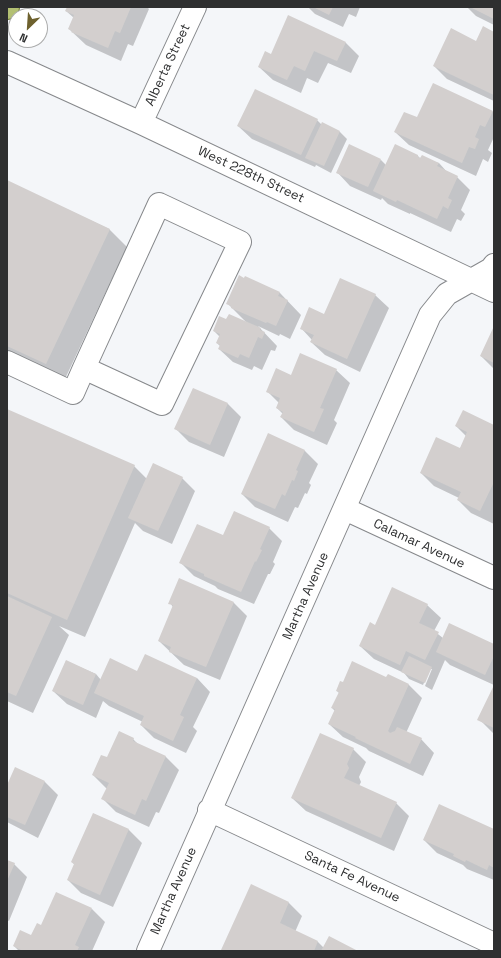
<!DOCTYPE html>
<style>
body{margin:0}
#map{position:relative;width:501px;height:958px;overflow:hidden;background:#f4f6f9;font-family:"Space Grotesk",sans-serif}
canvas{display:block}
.frame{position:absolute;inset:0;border:8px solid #2e2f30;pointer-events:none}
.north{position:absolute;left:8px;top:8px;width:40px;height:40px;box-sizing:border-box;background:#fff;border:1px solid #abacac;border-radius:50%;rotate:205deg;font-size:11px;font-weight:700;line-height:16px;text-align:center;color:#2e2f30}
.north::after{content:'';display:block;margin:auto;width:14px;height:18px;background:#6e612e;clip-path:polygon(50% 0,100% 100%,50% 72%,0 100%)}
</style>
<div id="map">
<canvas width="501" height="958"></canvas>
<div class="frame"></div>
<div class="north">N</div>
</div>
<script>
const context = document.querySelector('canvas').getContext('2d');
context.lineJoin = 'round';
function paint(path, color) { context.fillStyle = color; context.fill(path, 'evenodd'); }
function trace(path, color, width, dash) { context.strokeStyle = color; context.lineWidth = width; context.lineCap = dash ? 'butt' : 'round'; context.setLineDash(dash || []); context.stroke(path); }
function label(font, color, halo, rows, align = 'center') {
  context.font = font + ' "Space Grotesk",sans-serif'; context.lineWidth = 3.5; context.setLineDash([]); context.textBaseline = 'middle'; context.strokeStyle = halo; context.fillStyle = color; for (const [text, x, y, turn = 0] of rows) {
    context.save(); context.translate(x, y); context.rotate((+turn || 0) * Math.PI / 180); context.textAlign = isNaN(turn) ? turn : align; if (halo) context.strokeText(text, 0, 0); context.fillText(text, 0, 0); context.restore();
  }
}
paint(new Path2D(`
 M68 7H147L149 9 133 46 128 44 121 61 86 45 69 29 74 18 66 11Z
 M308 7H360L356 17 349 14 343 27 315 14Z
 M467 7H494V25L476 16Z
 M289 17 346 43 359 56 351 73 328 63 318 83 307 78 301 93 273 80 259 67 272 55Z
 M494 33V101L447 79 434 66Z
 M492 111 494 113V137L488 150 492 153 488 162 483 159 476 176 409 145 395 132 417 118Z
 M317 120 322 125V124L340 132 347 139 331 173 316 165 315 167 252 139 238 126Z
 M418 156 421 159 439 163 448 173 457 177 470 190 461 210 465 214 461 221 457 219 451 232 410 213V214L388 204 382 198 381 200 350 186 337 172 381 160 386 165Z
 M7 181 109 229 127 247 64 381 7 355Z
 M245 277 280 293 301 315 290 339 280 334 279 336 258 326 277 346 275 351 271 350 262 370 254 366 252 370 233 362 219 349 220 346 217 343 220 337 214 331 227 321 247 323 227 303Z
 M375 295 389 308 360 372 325 355 311 342 312 340 301 328 324 315Z
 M494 329V369L481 356Z
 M336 370 350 383 334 420 337 423 327 445 294 430 281 417 283 414 277 408 279 403 267 391 291 376Z
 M193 389 228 404 241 417 224 457 189 442 176 429Z
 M7 410 134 466 147 479 182 478 195 491 172 544 143 531 135 523 85 637 59 626 69 635 33 713 7 701Z
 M456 426H494V524L471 513 458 500 459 498 434 486 421 473 460 449 466 436Z
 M269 435 305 451 318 464 309 483 311 485 307 494 305 493 298 508 295 507 288 522 255 507 242 494Z
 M269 528 282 541 273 562 275 564 270 574H268L254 604 218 589 215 586 194 576 181 563 223 536Z
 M180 580 234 603 247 616 220 680 184 665 159 641 173 607 170 603Z
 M427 605 441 618 434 631 443 638 494 645V685L450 665 445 660 432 690 425 686 432 669H430L423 685 409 679 404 673 374 659 360 646 375 626Z
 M66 661 96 674 101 680 138 672 197 678 210 692 193 727 197 731 186 753 154 738 141 725 143 722 109 706 103 701 96 718 67 704 53 691Z
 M387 679 409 685 422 698 406 733 421 739 434 753 423 776 369 751 366 748 343 737 329 724 335 711 332 708 339 693 337 691Z
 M494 688V734L479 719Z
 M133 739 139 745 166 757 179 770 159 813 156 812 149 827 116 812 103 799 107 789 93 775 108 759Z
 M353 749 366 762 359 777 361 782 359 786 396 803 409 816 394 851 306 811 292 798Z
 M16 769 45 782 58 795 38 838 7 822V787Z
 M94 814 129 830 142 843 113 907 81 893 68 880 75 865 72 862Z
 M494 830V880L467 869 463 865 437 853 424 840Z
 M7 861 14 864 27 877 9 921 7 920Z
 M251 886 289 903 302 916 295 932 318 942 324 948 356 951H223Z
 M92 909 105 922 92 951H19L14 946 32 936 41 926Z`), '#0003');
paint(new Path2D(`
 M67 7H131L120 33 115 31 108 48 71 32 72 31 68 29 74 15 65 11Z
 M313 7H333L329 15Z
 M470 7H494V19Z
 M288 15 346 42 337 61 314 51 305 71 294 66 287 80 258 67 265 51 271 54Z
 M483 26 494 32V95L433 66 451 28 476 41Z
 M433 83 493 111 485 127 480 125 475 137 479 139 475 149 469 147 462 163 394 132 404 112 417 117Z
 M255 89 318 119 301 155 237 126Z
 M322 122 340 131 324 166 305 158Z
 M349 144 381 159 368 187 336 173Z
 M395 144 418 155V157L420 158 422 155 439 163 437 166 458 176 448 198 452 200 448 209 443 206 437 219 397 200 396 202 373 191Z
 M7 180 110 229 46 364 7 346Z
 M239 275 244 278 245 276 280 292 278 296 288 300 276 326 267 322 266 323 231 308V306L226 304Z
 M340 278 376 294 347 359 310 342 314 335 300 329 309 307 324 314Z
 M229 314 261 328 260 330 265 332 262 339 258 337 249 358 240 354 238 358 218 349 220 345 216 343 220 334 213 331 219 316 226 319Z
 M494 326V363L480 356Z
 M300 353 337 369 320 408 324 409 314 432 280 417 283 412 276 408 280 398 266 392 276 368 291 375Z
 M193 388 228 403 210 445 174 429Z
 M7 409 135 465 67 620 7 593Z
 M463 410 494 425V482L480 511 457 500 461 492 420 473 436 437 460 448 467 432 455 426Z
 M268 433 305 450 296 470 298 471 294 481 292 480 285 496 282 494 275 509 241 494Z
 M153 463 183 477 158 531 128 518Z
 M234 511 270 527 260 549 262 550 256 562 255 561 241 592 204 576V574L179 563 197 524 223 535Z
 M179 578 234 602 206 667 169 652 171 647 158 641 173 605 168 604Z
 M392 587 428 604 419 623 439 632 425 660 406 651 400 665 359 646 370 622 375 625Z
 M7 596 52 617 16 696 7 692Z
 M449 623 494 644V656L485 675 436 652Z
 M145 654 197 678 180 715 184 717 173 741 140 725 144 716 94 693 110 658 137 671Z
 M409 656 432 667 425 683 401 672Z
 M66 660 96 674 83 705 52 691Z
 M352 661 386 677 388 674 409 684 388 731 390 733 395 731 397 727 422 738 410 764 355 738 356 737 328 724 335 709 331 708 339 692 336 691 340 681 343 682Z
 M494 685V728L477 720Z
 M119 731 134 738 133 741 166 756 146 801 142 799 135 815 101 799 109 783 92 775 101 755 107 757Z
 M320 733 354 748 347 764 349 768 344 778 397 802 381 838 291 798Z
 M15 767 45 781 25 825 7 817V785Z
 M439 804 494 829V868L489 865 487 870 466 860 465 862 453 856 454 854 423 840Z
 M93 813 129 829 100 895 67 880 74 864 71 862Z
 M7 860 15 863 7 881Z
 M251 884 289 902 280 923 318 941 314 951 221 950Z
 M56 892 92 908 75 945 79 947 77 951H23L13 946 20 930 31 935 37 923 41 925Z
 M329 936 358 951H321Z`), '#d3cfce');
const minor = new Path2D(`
 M7 62 141 123 494 291
 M141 123 195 7
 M7 362 73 393 84 368 159 204 240 242 162 404 84 368
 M345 509 494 578
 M209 810 494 944
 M148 951C241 738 337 527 430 315L447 294 491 269 494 265`);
const major = new Path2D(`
 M7 8 8 7`);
trace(minor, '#86888b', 24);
trace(major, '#64721e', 24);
trace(minor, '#fff', 22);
trace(major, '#b3c073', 22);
label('13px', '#2e2f30', '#fff', [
 ["Alberta Street",168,65,-65],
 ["West 228th Street",251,175,25],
 ["Calamar Avenue",419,544,25],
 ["Martha Avenue",306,596,-66],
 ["Santa Fe Avenue",352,877,25],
 ["Martha Avenue",174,891,-66]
]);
</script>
